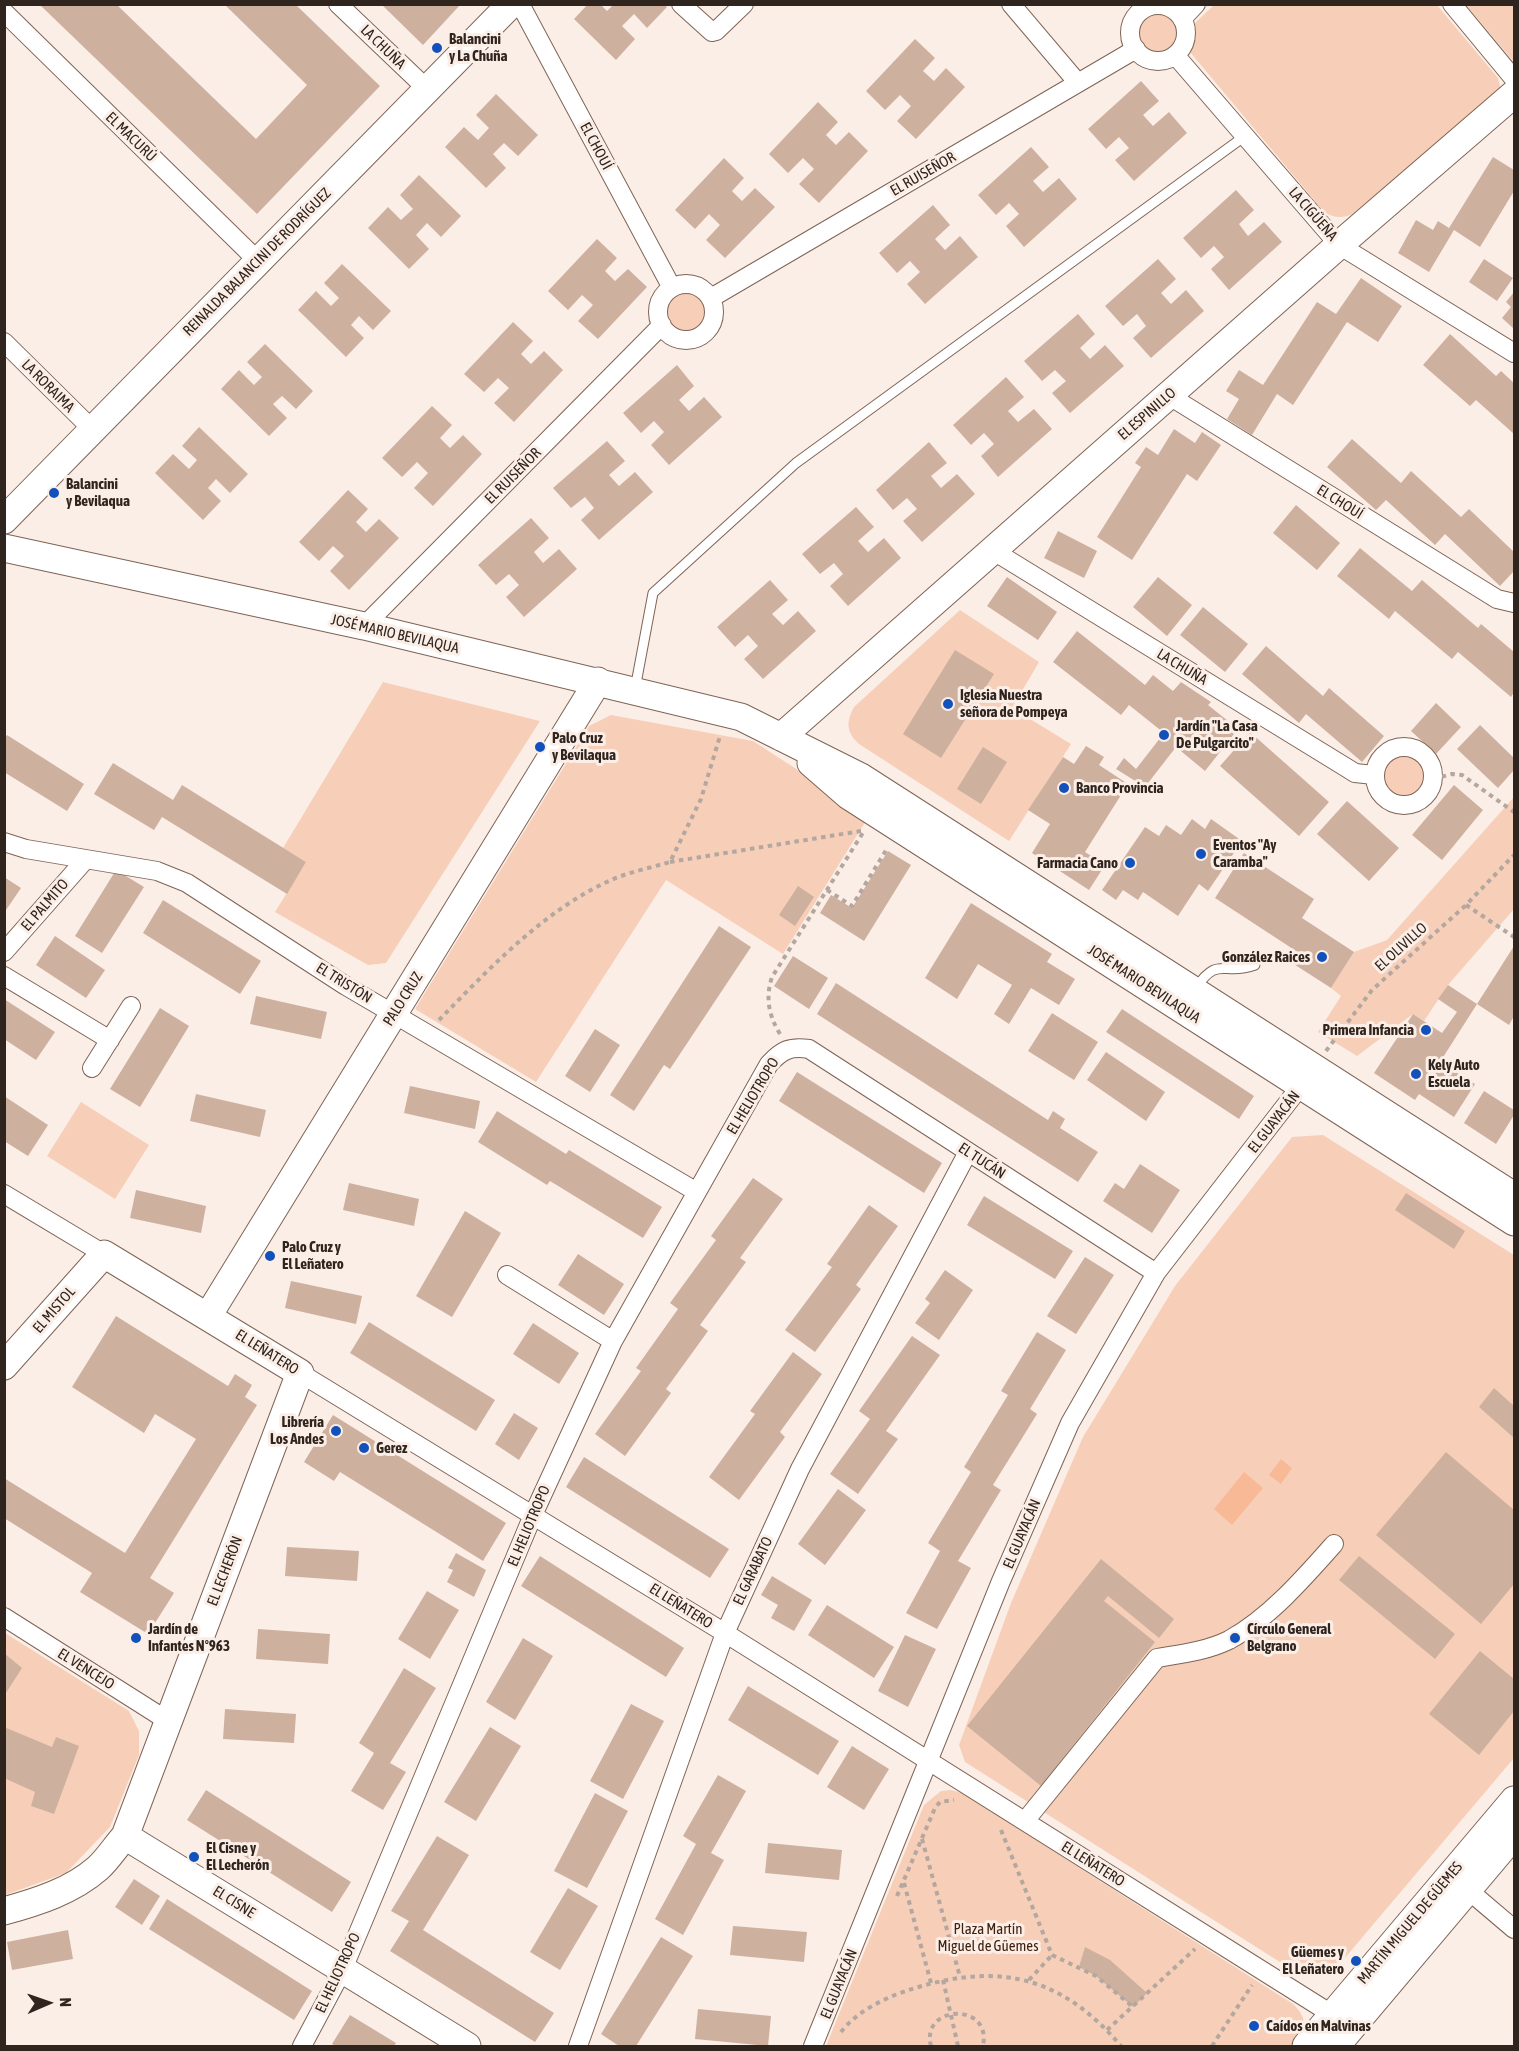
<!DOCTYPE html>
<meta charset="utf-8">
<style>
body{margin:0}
#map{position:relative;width:1519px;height:2051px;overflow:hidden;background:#fbeee7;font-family:"Asap Condensed",sans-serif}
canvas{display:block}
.frame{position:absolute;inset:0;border:6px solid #30251e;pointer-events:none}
.north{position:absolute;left:18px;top:1973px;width:60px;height:60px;-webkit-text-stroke:4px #fbeee7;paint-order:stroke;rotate:88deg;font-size:16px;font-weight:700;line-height:24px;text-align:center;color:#30251e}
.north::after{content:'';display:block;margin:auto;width:21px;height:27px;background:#30251e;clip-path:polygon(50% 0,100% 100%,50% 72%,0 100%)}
</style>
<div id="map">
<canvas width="1519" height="2051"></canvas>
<div class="frame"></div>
<div class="north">N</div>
</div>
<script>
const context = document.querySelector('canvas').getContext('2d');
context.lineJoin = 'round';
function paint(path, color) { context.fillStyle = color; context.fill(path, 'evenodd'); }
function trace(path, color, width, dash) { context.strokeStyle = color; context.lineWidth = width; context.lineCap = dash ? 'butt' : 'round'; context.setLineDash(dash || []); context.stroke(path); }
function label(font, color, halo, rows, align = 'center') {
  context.font = font + ' "Asap Condensed",sans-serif'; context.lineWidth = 6; context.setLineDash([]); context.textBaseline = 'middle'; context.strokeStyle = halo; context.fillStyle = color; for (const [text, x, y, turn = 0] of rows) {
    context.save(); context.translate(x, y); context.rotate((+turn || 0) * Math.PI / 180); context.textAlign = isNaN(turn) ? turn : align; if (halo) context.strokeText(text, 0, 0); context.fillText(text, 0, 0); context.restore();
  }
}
paint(new Path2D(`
 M1214 5H1437L1498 78 1501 90 1351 215C1341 218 1334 218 1324 212L1190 52 1196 38 1195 23Z
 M1466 5H1514V62Z
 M1136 33a22 22 0 1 1 44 0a22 22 0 1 1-44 0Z
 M665 312a22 22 0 1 1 44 0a22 22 0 1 1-44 0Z
 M960 610 1039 662 1012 708 1071 744 1009 841 859 744C846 732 846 722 854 707Z
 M383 682 540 721 386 963 368 965 275 912 306 862 283 848Z
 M611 715 753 741 869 816 783 954 666 880 536 1082 415 1009 589 726Z
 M1382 776a22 22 0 1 1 44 0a22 22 0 1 1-44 0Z
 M1514 797V909L1448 985 1424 1021 1413 1014 1357 1056 1318 1032 1341 996 1331 988 1354 952 1387 940Z
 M81 1102 149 1145 115 1199 47 1156Z
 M1323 1135 1514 1255V1758L1344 1959C1329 1972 1316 1976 1297 1973L965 1762 959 1745 1011 1603 1083 1437 1175 1286 1292 1137Z
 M5 1633 129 1711 139 1731V1755L110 1827 66 1873 5 1895Z
 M951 1790 962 1793 1293 2004C1309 2019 1306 2030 1294 2046H826L924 1805 941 1791Z`), '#f7cfb9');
paint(new Path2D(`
 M1281 1459 1292 1468 1281 1484 1269 1475Z
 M1244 1472 1263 1488 1232 1525 1214 1509Z`), '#f8ba96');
paint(new Path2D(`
 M39 4H116L256 139 307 85 224 4H295L380 86 257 214Z
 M381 4H461L423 45Z
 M588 4H600L607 11 614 4H664L667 7 647 28 634 14 622 26 635 39 616 60 574 19Z
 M915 39 935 58 923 71 934 81 946 68 965 87 916 139 897 121 911 106 900 95 885 110 866 91Z
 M1141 81 1159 101 1143 115 1153 126 1169 112 1187 133 1134 181 1115 160 1129 148 1119 137 1106 149 1088 129Z
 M496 94 538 135 518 156 504 143 493 154 506 168 486 188 445 147 464 127 478 140 489 128 476 115Z
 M818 102 838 122 826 135 836 145 849 132 868 151 819 203 799 184 814 169 803 158 788 173 769 154Z
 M1031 147 1049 167 1033 181 1043 192 1059 178 1077 199 1024 247 1006 226 1019 214 1009 203 996 215 978 195Z
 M1493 157 1514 170V191L1480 247 1454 230 1429 272 1398 253 1416 220 1433 230 1438 221 1449 228Z
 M724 158 744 178 732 191 742 201 755 188 775 207 725 258 706 240 720 225 709 214 695 229 675 210Z
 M419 175 461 216 441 237 427 223 416 235 429 249 409 269 368 228 388 207 401 220 413 209 400 195Z
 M1236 190 1254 210 1239 224 1248 236 1264 222 1282 242 1229 290 1211 269 1224 257 1214 246 1201 258 1183 238Z
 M933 205 950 225 935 239 945 250 960 236 978 257 925 304 907 284 920 272 910 261 897 273 879 253Z
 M597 239 617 258 605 271 615 281 628 269 647 287 598 339 578 321 593 305 582 295 568 310 548 291Z
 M1158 259 1176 279 1161 293 1171 304 1186 290 1204 311 1151 358 1133 338 1146 326 1137 314 1123 326 1105 306Z
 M1484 259 1513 278 1497 301 1469 282Z
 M342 264 391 311 373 330 359 316 351 325 364 338 346 357 298 310 316 291 331 306 339 298 324 283Z
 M1361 278 1402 306 1378 342 1347 322 1293 405 1277 394 1252 435 1227 419 1239 399 1226 391 1239 370 1263 385 1317 302 1336 314Z
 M1514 292V329L1502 318 1511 307 1506 302Z
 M1078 314 1095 334 1080 348 1090 359 1105 345 1124 366 1070 413 1052 393 1066 381 1055 370 1042 381 1024 361Z
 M513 322 533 341 521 354 531 364 544 351 563 370 514 422 494 403 509 388 498 378 484 392 464 374Z
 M1450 334 1496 376 1501 371 1514 383V434L1476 400 1470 406 1423 365Z
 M265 344 313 391 296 409 282 396 273 404 287 418 269 436 221 389 239 370 254 385 262 377 247 362Z
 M677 365 694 386 679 400 689 411 704 397 722 417 669 465 651 445 664 432 654 421 641 433 623 413Z
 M1006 377 1024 397 1008 411 1018 422 1034 409 1052 429 998 477 981 456 994 444 984 433 971 445 953 425Z
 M432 406 452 425 440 438 450 448 463 435 482 454 433 506 414 488 428 473 417 462 402 477 382 458Z
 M199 427 248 474 230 493 216 479 208 488 221 501 203 520 155 473 173 454 189 469 197 460 182 446Z
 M1174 429 1195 443 1202 432 1221 445 1197 481 1187 474 1132 560 1097 537 1141 467 1135 463 1146 447 1158 455Z
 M1352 439 1401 483 1411 471 1461 517 1469 509 1514 552V571L1500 586 1445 534 1435 545 1386 500 1376 510 1327 467Z
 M607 441 625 461 609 475 619 486 635 472 653 492 599 540 581 520 594 508 585 497 571 508 553 488Z
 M929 442 947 463 931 476 941 488 957 474 975 494 922 542 903 521 917 509 907 498 893 510 876 490Z
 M348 490 368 509 356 522 366 532 379 519 399 538 349 590 330 571 344 556 333 546 319 561 299 542Z
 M1296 505 1340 543 1317 570 1273 533Z
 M856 507 874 527 858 541 868 552 884 538 901 558 848 606 830 586 843 574 834 563 820 574 802 554Z
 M531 518 549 538 534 552 543 563 559 549 577 569 524 617 506 597 519 585 509 574 496 585 478 565Z
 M1058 531 1097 551 1084 578 1044 558Z
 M1360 548 1412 591 1422 580 1478 628 1481 624 1514 652V692L1511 697 1458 652 1452 659 1395 611 1389 619 1337 576Z
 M1007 577 1057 612 1038 640 987 606Z
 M1158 577 1192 605 1167 636 1133 607Z
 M770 580 788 600 772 614 783 625 798 611 816 631 763 679 744 659 758 646 748 635 735 647 717 627Z
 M1203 607 1248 644 1225 672 1180 635Z
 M1077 631 1145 685 1153 675 1173 691 1181 682 1211 702 1208 705 1238 729 1205 771 1176 747 1145 787 1116 769 1124 758 1136 769 1164 733 1129 705 1121 715 1053 662Z
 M1266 646 1323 696 1329 688 1384 736 1362 762 1306 714 1299 723 1242 674Z
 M955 650 994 674 941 758 903 734Z
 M1436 703 1461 727 1436 754 1411 731Z
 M1480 725 1514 758V770L1498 788 1457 749Z
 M1250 732 1329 802 1299 836 1220 766Z
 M7 735 84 784 67 811 4 772V740Z
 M1086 746 1104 757 1099 765 1128 784 1085 852 1105 865 1089 890 1032 853 1050 824 1028 810 1063 757 1074 764Z
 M983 747 1007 762 981 804 957 789Z
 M113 763 173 800 182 785 306 862 287 894 162 817 154 830 94 794Z
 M1454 785 1483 810 1442 860 1412 835Z
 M1347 801 1399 848 1369 881 1317 834Z
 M1192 819 1205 829 1211 819 1242 841 1208 891 1199 884 1178 916 1143 892 1138 900 1123 890 1116 900 1102 890 1145 827 1159 836 1166 825 1181 835Z
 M888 851 911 865 864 941 820 913 831 895 852 908Z
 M1244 853 1314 899 1302 918 1354 952 1331 988 1289 961 1296 951 1215 898Z
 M116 870 144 887 102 953 75 936Z
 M4 877 21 888 4 913Z
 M798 886 814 897 795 926 779 915Z
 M163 900 261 961 240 994 143 933Z
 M971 903 1052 954 1047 962 1075 979 1059 1005 1031 988 1009 1024 994 1014 1012 985 978 964 957 999 925 978Z
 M719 926 751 947 670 1069 664 1065 634 1111 610 1095Z
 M55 936 105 970 86 998 36 965Z
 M1514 946V1016L1509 1025 1477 1004Z
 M793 956 828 978 809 1009 774 986Z
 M836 983 1048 1120 1053 1111 1065 1119 1060 1128 1098 1152 1078 1182 817 1014Z
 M1448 985 1477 1004 1440 1062 1475 1084 1454 1117 1419 1094 1415 1100 1374 1073 1413 1014 1442 1033 1457 1012 1438 999Z
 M256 996 327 1012 321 1039 250 1024Z
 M4 999 55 1032 36 1060 4 1039Z
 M160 1008 189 1026 140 1107 110 1089Z
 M1122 1009 1254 1096 1239 1119 1106 1032Z
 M1052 1013 1098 1042 1074 1080 1028 1051Z
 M595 1029 620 1045 590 1092 565 1076Z
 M1106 1052 1165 1092 1146 1121 1087 1080Z
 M797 1072 942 1163 924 1193 779 1101Z
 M410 1086 480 1101 475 1129 404 1113Z
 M1484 1091 1514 1110V1115L1496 1144 1464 1123Z
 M196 1094 266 1110 260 1137 190 1121Z
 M4 1096 48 1125 28 1156 4 1141Z
 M497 1111 566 1154 569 1150 662 1207 643 1238 550 1181 547 1185 478 1142Z
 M1140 1164 1180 1190 1152 1233 1103 1201 1115 1183 1124 1189Z
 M753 1178 783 1199 740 1258 746 1262 700 1325 708 1331 666 1389 671 1393 625 1456 595 1434 641 1371 636 1368 678 1309 670 1303 716 1240 711 1236Z
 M349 1183 419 1199 414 1226 343 1210Z
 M136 1190 206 1206 201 1233 130 1218Z
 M1406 1193 1465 1231 1454 1249 1395 1210Z
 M984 1196 1073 1251 1055 1279 967 1225Z
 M869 1205 898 1226 856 1285 861 1289 815 1352 785 1330 832 1267 827 1264Z
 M465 1211 501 1233 452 1317 416 1296Z
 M578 1254 624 1284 604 1315 558 1285Z
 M1085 1257 1114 1275 1076 1334 1047 1316Z
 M945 1270 973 1290 939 1340 915 1323 930 1303 925 1299Z
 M291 1281 362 1296 356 1324 285 1308Z
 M116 1316 228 1386 235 1374 252 1385 245 1397 257 1405 150 1578 174 1593 148 1634 80 1592 92 1573 4 1518V1478L125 1553 196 1439 155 1414 144 1433 72 1387Z
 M369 1322 495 1400 476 1431 350 1353Z
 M533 1323 579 1353 559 1384 513 1354Z
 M1037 1332 1066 1350 1030 1409 1037 1414 993 1485 1001 1490 958 1561 971 1568 937 1629 906 1613 940 1551 928 1543 971 1472 964 1467 1008 1395 1001 1391Z
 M912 1336 940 1355 886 1431 898 1439 858 1494 830 1474 870 1419 859 1411Z
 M793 1352 822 1374 780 1432 785 1437 739 1500 709 1477 755 1414 750 1411Z
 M1494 1388 1514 1406V1438L1479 1407Z
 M514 1413 538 1428 519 1460 495 1444Z
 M333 1415 506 1523 483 1561 340 1472 334 1481 304 1462Z
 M1446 1452 1514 1510V1584L1481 1624 1376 1535Z
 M584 1457 729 1549 710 1578 566 1487Z
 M838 1489 866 1510 825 1565 798 1544Z
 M287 1547 359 1551 357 1581 285 1576Z
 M456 1553 486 1570 474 1597 447 1582 453 1570 448 1568Z
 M540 1556 684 1648 666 1677 521 1586Z
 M1359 1556 1455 1634 1435 1659 1339 1580Z
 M1101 1559 1174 1619 1159 1638 1108 1596 1104 1601 1155 1642 1041 1786 967 1726Z
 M772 1576 812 1600 794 1631 771 1618 778 1605 761 1595Z
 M427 1591 459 1610 430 1659 398 1639Z
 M827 1605 894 1647 874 1678 808 1635Z
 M258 1629 330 1634 328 1664 256 1659Z
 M905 1635 936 1649 908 1707 878 1691Z
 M523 1638 553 1656 515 1720 486 1702Z
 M1480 1651 1514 1679V1711L1479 1755 1429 1714Z
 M4 1653 22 1668 4 1696Z
 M404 1668 436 1688 390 1763 406 1772 383 1810 351 1791 374 1753 359 1743Z
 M748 1686 839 1741 818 1775 728 1720Z
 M631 1704 664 1721 623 1799 590 1781Z
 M225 1709 296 1714 294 1743 223 1739Z
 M4 1727 52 1747 56 1737 79 1746 54 1814 31 1806 35 1792 4 1778Z
 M490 1727 521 1746 476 1821 444 1802Z
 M852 1746 889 1769 864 1810 827 1787Z
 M718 1775 746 1791 711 1853 724 1860 683 1935 655 1919 696 1844 683 1836Z
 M206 1790 351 1882 332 1912 187 1820Z
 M595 1793 628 1811 587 1888 554 1871Z
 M437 1836 469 1855 423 1930 554 2013 535 2042 390 1951 409 1921 391 1911Z
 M768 1843 842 1850 839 1880 765 1873Z
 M134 1879 160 1896 142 1925 115 1907Z
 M568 1888 598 1906 560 1970 530 1952Z
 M167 1899 312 1991 294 2020 149 1929Z
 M733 1926 807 1932 804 1962 730 1955Z
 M68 1930 73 1959 12 1970 7 1942Z
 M661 1937 693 1956 636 2046H619L601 2034Z
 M1085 1947 1110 1960 1147 1993 1133 2007 1096 1976 1079 1967Z
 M698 2009 771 2016 768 2046 695 2039Z
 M350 2015 396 2043 394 2046H336L332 2044Z`), '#ceb09f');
const lane = new Path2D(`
 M635 689 653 593 796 463 1245 136
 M1195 989C1219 954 1223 977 1255 965`);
const street = new Path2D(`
 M338 4 427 89
 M520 4 672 288
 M681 4 712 32 716 31 744 4
 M1011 4 1078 83
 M1452 4 1514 79
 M1130 33a28 28 0 1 1 56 0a28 28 0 1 1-56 0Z
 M4 12 258 261
 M1182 19 1196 4
 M1175 55 1339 245 1514 353
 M658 312a28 28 0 1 1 56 0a28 28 0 1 1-56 0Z
 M711 298 1136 49
 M4 342 92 429
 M1168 395 1497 599 1514 603
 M992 550 1347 768 1355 773 1374 775
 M364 626 662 325
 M1375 776a29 29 0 1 1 58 0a29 29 0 1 1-58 0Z
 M4 842 26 849 157 871 187 883 346 986 697 1192
 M4 952 86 859
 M4 976 110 1040
 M92 1068 131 1006
 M4 1194 104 1254
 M507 1275 613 1341
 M300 1373 725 1633 1341 2020
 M4 1617 168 1721
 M1025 1821 1157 1658C1181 1654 1207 1651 1229 1640 1269 1618 1304 1578 1334 1544
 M1468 1890 1514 1929
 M302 2046 343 1969 533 1515 613 1341 769 1064C782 1050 790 1046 809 1049L1156 1273
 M578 2046 725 1633 800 1469 968 1152
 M813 2046 1001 1581 1070 1423 1156 1273 1306 1079`);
const secondary = new Path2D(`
 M4 520 511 4
 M4 548 364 626 741 717 861 777 1514 1196
 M781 737 1339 245 1514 94
 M811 763 849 796 1514 1222
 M208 1316 598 681
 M4 1366 104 1254 300 1373 125 1836C116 1846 108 1859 98 1868 72 1891 37 1902 4 1911
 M125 1836 467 2046
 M1306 2046 1514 1800
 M1336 2046 1514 1835`);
trace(lane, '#7f6455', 11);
trace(street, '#7f6455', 20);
trace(secondary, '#7f6455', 29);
trace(new Path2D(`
 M1433 779 1452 774 1462 775 1514 812
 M670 862 861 831
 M827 890 852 906 888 847
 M1466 905 1514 937
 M439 1020C489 969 543 911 609 881 628 872 650 868 670 862L701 799 720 736
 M780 1034C769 1016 765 998 772 977L864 831
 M1326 1051 1372 990 1466 905 1514 855
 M1001 1830 1052 1955 1096 1976 1133 2007
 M922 1839 960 1977
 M904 1883 931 1983
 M897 1896 935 1808 940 1802 954 1800
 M943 1980 958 2046
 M1029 1980 1052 1955
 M1107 2030 1195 1949
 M841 2032C859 2009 889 1996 915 1988 1001 1962 1062 1977 1121 2046
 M931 2046C920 2005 992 2001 983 2046
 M1212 2046 1252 1985`), '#b3a7a0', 4, [4.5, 4.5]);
trace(lane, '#fff', 9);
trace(street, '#fff', 18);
trace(secondary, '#fff', 27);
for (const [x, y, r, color] of [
 [437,48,6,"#1250bb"],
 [54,493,6,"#1250bb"],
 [948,704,6,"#1250bb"],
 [1164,735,6,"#1250bb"],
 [540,747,6,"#1250bb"],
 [1064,788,6,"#1250bb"],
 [1201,854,6,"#1250bb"],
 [1130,863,6,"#1250bb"],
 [1322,957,6,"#1250bb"],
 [1426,1030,6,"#1250bb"],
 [1416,1074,6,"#1250bb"],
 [270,1256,6,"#1250bb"],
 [336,1431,6,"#1250bb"],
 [364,1448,6,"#1250bb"],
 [136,1638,6,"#1250bb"],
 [1235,1638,6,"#1250bb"],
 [194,1857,6,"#1250bb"],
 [1356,1961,6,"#1250bb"],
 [1254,2026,6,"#1250bb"]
]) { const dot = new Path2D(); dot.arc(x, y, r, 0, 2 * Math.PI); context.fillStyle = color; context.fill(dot); trace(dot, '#fbeee7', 2); }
label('bold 15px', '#30251e', '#fbeee7', [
 ["Balancini",449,39],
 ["y La Chuña",449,56],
 ["Balancini",66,484],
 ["y Bevilaqua",66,501],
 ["Iglesia Nuestra",960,695],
 ["señora de Pompeya",960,712],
 ["Jardín \"La Casa",1176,726],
 ["De Pulgarcito\"",1176,743],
 ["Palo Cruz",552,738],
 ["y Bevilaqua",552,755],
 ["Banco Provincia",1076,788],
 ["Eventos \"Ay",1213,845],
 ["Caramba\"",1213,862],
 ["Farmacia Cano",1118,863,"right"],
 ["González Raices",1310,957,"right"],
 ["Primera Infancia",1414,1030,"right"],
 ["Kely Auto",1428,1065],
 ["Escuela",1428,1082],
 ["Palo Cruz y",282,1247],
 ["El Leñatero",282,1264],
 ["Librería",324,1422,"right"],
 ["Los Andes",324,1439,"right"],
 ["Gerez",376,1448],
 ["Jardín de",148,1629],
 ["Infantes N°963",148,1646],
 ["Círculo General",1247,1629],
 ["Belgrano",1247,1646],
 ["El Cisne y",206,1848],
 ["El Lecherón",206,1865],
 ["Güemes y",1344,1952,"right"],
 ["El Leñatero",1344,1969,"right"],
 ["Caídos en Malvinas",1266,2026]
], 'left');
label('15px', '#30251e', '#fbeee7', [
 ["LA CHUÑA",383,47,44],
 ["EL MACURÚ",131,137,44],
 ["EL CHOUÍ",596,146,62],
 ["EL RUISEÑOR",923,174,-30],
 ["LA CIGÜEÑA",1313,214,49],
 ["REINALDA BALANCINI DE RODRÍGUEZ",257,262,-45],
 ["LA RORAIMA",48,386,45],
 ["EL ESPINILLO",1147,414,-41],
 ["EL RUISEÑOR",513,476,-45],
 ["EL CHOUÍ",1340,502,32],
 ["JOSÉ MARIO BEVILAQUA",395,634,13],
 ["LA CHUÑA",1182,667,31],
 ["EL PALMITO",45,905,-49],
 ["EL OLIVILLO",1401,947,-42],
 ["EL TRISTÓN",344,983,32],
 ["JOSÉ MARIO BEVILAQUA",1144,984,33],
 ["PALO CRUZ",403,999,-58],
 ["EL HELIOTROPO",753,1096,-59],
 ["EL GUAYACÁN",1274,1122,-52],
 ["EL TUCÁN",982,1161,33],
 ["EL MISTOL",54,1310,-49],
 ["EL LEÑATERO",267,1352,32],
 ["EL HELIOTROPO",529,1526,-67],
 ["EL GUAYACÁN",1022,1534,-67],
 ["EL LECHERÓN",225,1571,-69],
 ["EL GARABATO",753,1571,-65],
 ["EL LEÑATERO",681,1606,32],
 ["EL VENCEJO",86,1669,32],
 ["EL LEÑATERO",1093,1864,32],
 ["EL CISNE",234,1902,32],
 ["MARTÍN MIGUEL DE GÜEMES",1410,1923,-50],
 ["EL HELIOTROPO",338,1973,-65],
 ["EL GUAYACÁN",839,1984,-68]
]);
label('15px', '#3f210e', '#fbeee7', [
 ["Plaza Martín",988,1929],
 ["Miguel de Güemes",988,1946]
]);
</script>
